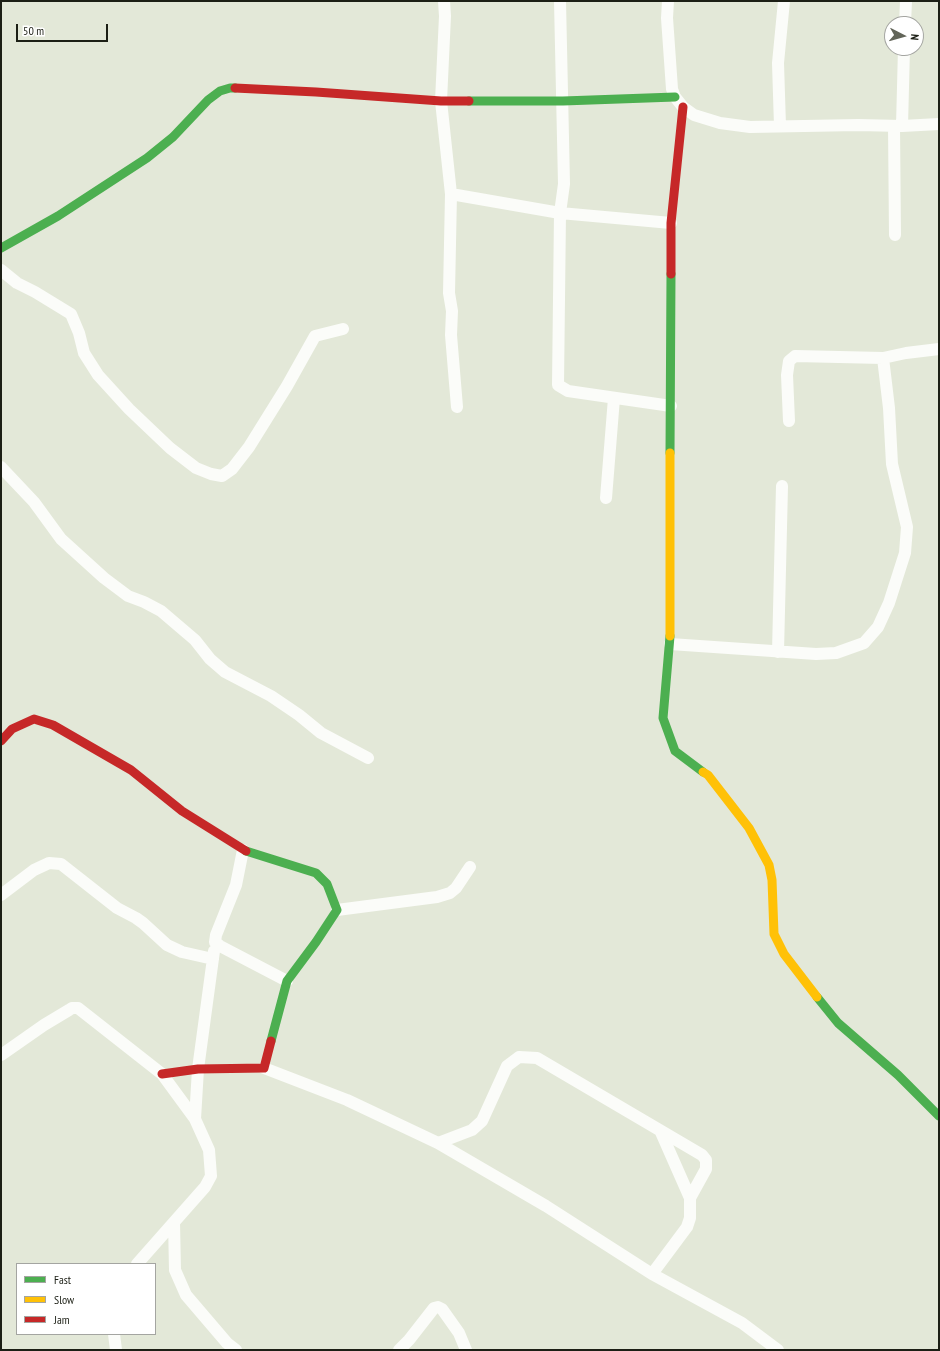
<!DOCTYPE html>
<style>
body{margin:0}
#map{position:relative;width:940px;height:1351px;overflow:hidden;background:#e3e8d8;font-family:"PT Sans Narrow",sans-serif}
canvas{display:block}
.frame{position:absolute;inset:0;border:2px solid #1c1f15;pointer-events:none}
.legend{position:absolute;left:16px;top:1263px;width:140px;height:72px;box-sizing:border-box;background:#fff;border:1px solid #a4a5a1;margin:0;padding:5px 7px;list-style:none;font-size:12px;color:#1c1f15}
.legend li{display:flex;align-items:center;gap:8px;height:20px}
.legend b{width:20px;border:1px solid #a4a5a1}
.north{position:absolute;left:884px;top:16px;width:40px;height:40px;box-sizing:border-box;background:#fff;border:1px solid #a4a5a1;border-radius:50%;rotate:96deg;font-size:11px;font-weight:700;line-height:16px;text-align:center;color:#1c1f15}
.north::after{content:'';display:block;margin:auto;width:14px;height:18px;background:#626559;clip-path:polygon(50% 0,100% 100%,50% 72%,0 100%)}
.scale{position:absolute;left:16px;top:24px;width:92px;height:18px;box-sizing:border-box;border:2px solid #1c1f15;border-top:0;padding-left:5px;font-size:12px;line-height:14px;white-space:nowrap;color:#1c1f15;-webkit-text-stroke:3px #fff;paint-order:stroke}
</style>
<div id="map">
<canvas width="940" height="1351"></canvas>
<div class="frame"></div>
<ul class="legend">
<li><b style="height:5px;background:#4caf50"></b>Fast</li>
<li><b style="height:5px;background:#ffc107"></b>Slow</li>
<li><b style="height:5px;background:#c62828"></b>Jam</li>
</ul>
<div class="north">N</div>
<div class="scale">50 m</div>
</div>
<script>
const context = document.querySelector('canvas').getContext('2d');
context.lineJoin = 'round';
function trace(path, color, width, dash) { context.strokeStyle = color; context.lineWidth = width; context.lineCap = dash ? 'butt' : 'round'; context.setLineDash(dash || []); context.stroke(path); }
trace(new Path2D(`
 M444 1 445 16 441 101 451 194
 M560 1 564 184 560 213 558 385 568 391 671 406
 M668 1 667 18 672 89 675 97 683 107 694 115 720 123 750 127 858 125 902 126 939 124
 M905 24 906 1
 M780 126 778 63 784 1
 M894 126 895 235
 M902 126 904 48
 M1 270 17 283 35 292 71 314 79 333 84 353 98 375 129 409 170 448 196 468 211 474 222 476 232 469 249 447 287 386 315 336 343 329
 M457 407 451 335 452 311 449 293 451 194 560 213 671 223
 M789 421 787 375 789 361 795 356 883 358 906 353 939 349
 M1 467 34 502 61 539 104 578 128 596 144 602 161 611 195 640 210 659 225 672 271 696 299 715 321 733 368 758
 M606 498 614 398
 M670 644 816 654 836 653 864 643 878 627 889 603 905 553 907 527 892 464 889 408 883 358
 M778 652 782 486
 M243 850 236 885 216 935 215 942 220 946 287 981
 M1 895 34 870 49 863 61 864 117 908 136 918 143 923 167 945 182 952 213 959
 M337 910 437 897 450 893 456 888 470 867
 M1 1055 44 1025 69 1010 72 1008H78L162 1074 195 1119 209 1150 211 1176 205 1187 137 1264
 M264 1068 347 1100 438 1143 546 1206 652 1274 742 1323 778 1350
 M195 1119 198 1069 214 951
 M438 1143 472 1130 482 1121 507 1066 519 1057 537 1058 702 1155 706 1160V1169L690 1198
 M174 1222 175 1270 186 1295 227 1343 236 1350
 M652 1274 687 1227 690 1218V1198L660 1130
 M114 1334 116 1350
 M399 1350 409 1340 434 1308 438 1307 442 1309 459 1333 466 1350`), '#fbfcf9', 12);
trace(new Path2D(`
 M469 101H563L675 97
 M1 248 58 216 147 158 173 137 208 100 220 91 230 88H235
 M670 453 671 274
 M670 636 663 718 675 751 703 772
 M246 851 316 873 327 884 337 910 316 942 287 981 271 1041
 M817 997 838 1023 898 1075 939 1116`), '#4caf50', 9);
trace(new Path2D(`
 M670 636V453
 M703 772 708 775 749 828 769 865 772 880 774 934 784 954 817 997`), '#ffc107', 9);
trace(new Path2D(`
 M235 88 316 92 441 101H469
 M671 274V223L683 107
 M1 741 12 729 34 719 53 725 131 770 182 811 246 851
 M162 1074 198 1069 264 1068 271 1041`), '#c62828', 9);
</script>
